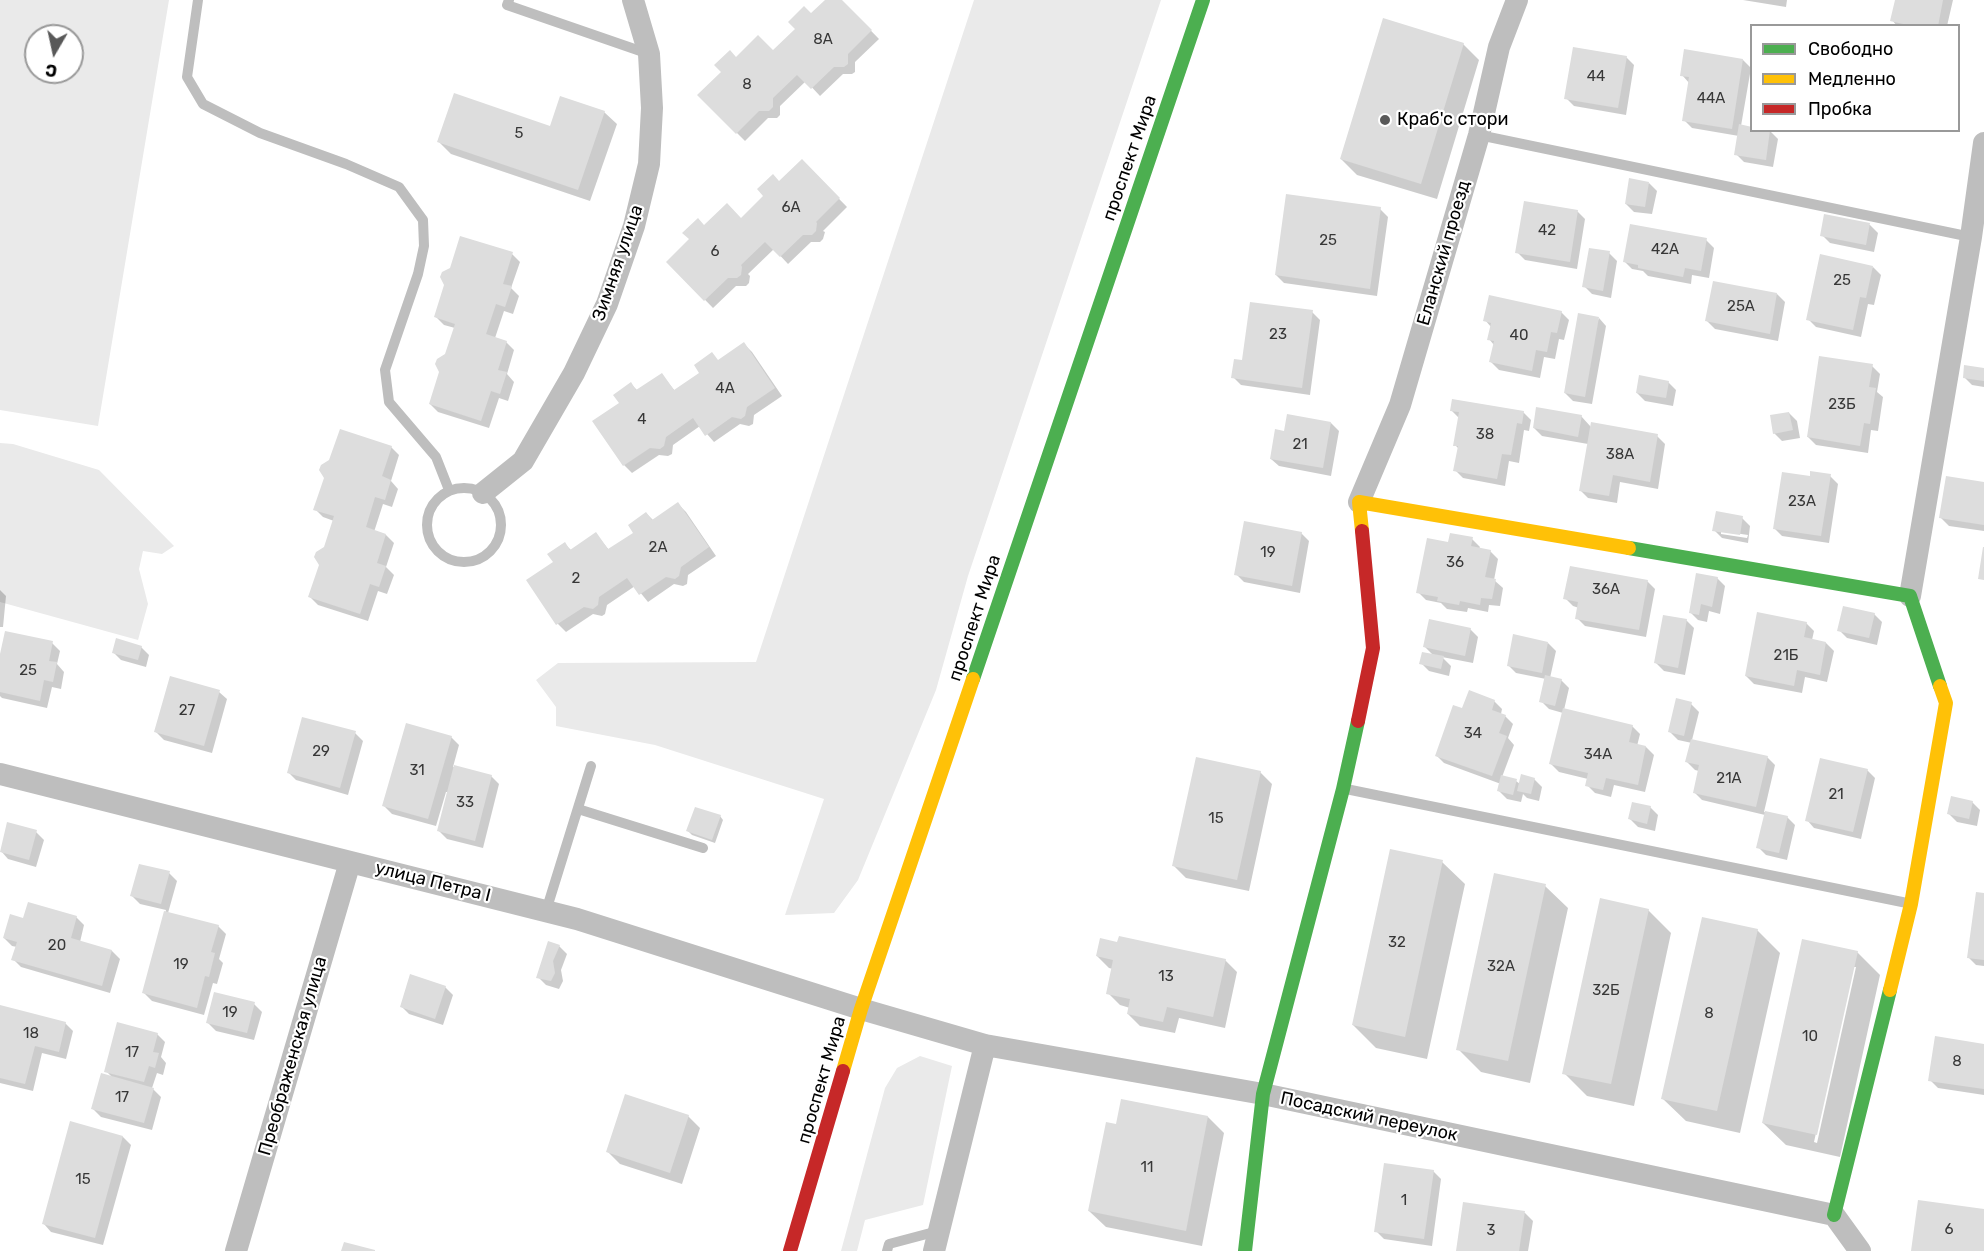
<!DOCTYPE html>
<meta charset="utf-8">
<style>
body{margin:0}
#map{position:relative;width:1984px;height:1251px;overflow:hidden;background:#fff;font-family:Rubik,sans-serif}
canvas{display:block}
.legend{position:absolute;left:1750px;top:24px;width:210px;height:108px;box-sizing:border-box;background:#fff;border:2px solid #999;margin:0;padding:8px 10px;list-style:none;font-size:18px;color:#000}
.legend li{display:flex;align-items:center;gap:12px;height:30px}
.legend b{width:30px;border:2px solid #999}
.north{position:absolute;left:24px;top:24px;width:60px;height:60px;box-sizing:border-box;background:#fff;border:2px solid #999;border-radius:50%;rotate:189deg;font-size:16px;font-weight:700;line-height:24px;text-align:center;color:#000}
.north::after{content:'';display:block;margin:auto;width:21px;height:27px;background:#595959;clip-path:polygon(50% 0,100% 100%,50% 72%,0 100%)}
</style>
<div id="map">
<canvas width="1984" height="1251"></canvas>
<ul class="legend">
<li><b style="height:8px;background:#4caf50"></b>Свободно</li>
<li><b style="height:8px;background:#ffc107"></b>Медленно</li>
<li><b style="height:8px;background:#c62828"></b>Пробка</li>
</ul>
<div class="north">С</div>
</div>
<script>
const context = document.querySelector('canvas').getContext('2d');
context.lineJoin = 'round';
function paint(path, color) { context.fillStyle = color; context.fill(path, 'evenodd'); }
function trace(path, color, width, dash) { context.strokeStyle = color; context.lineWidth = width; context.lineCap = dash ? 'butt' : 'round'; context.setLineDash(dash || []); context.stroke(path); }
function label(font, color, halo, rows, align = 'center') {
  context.font = font + ' Rubik,sans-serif'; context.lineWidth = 4.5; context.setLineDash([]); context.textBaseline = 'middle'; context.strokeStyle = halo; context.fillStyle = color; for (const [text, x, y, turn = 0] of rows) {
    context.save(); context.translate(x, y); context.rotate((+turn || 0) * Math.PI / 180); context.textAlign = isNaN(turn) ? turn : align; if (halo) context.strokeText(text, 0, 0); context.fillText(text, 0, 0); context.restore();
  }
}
paint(new Path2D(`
 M0 0H169L98 426 0 410ZM36 36H72V72H36Z
 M974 0H1161L968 576 936 690 858 880 834 913 785 915 824 799 655 745 556 726V707L536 680 558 663 756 662Z
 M0 443 13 444 99 470 174 546 162 554 143 551 139 569 148 604 138 640 0 602Z
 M920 1056 952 1066 923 1205 865 1220 857 1251H841L885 1088 897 1068Z`), '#eaeaea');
paint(new Path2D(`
 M827 0H841L879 39 855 62V72L852 74H843L820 96 806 81 780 106V115L777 118H768L745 141 699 95 736 59 773 52Z
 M1743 0H1787L1786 7Z
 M1896 0H1953L1947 26H1897L1892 20Z
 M1463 44 1479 60 1437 199 1357 175 1341 159Z
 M1626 57 1634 65 1626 115 1574 106 1566 98Z
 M1743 60 1751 68 1741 126 1752 130 1770 131 1778 139 1773 167 1744 162 1736 154 1739 136 1692 128 1684 120 1690 84 1682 75Z
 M604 112 617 124 590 201 451 154 439 142 551 128Z
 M802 161 847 207 823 231 825 232 823 239 820 242H811L788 264 774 249 748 274 750 276 749 283 746 286H736L713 308 668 262 704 227 741 220Z
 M1649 183 1657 191 1652 214 1634 212 1626 204Z
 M1380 209 1388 217 1377 296 1284 283 1276 275Z
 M1577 211 1585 219 1577 269 1525 260 1517 252Z
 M1826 216 1870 225 1878 233 1874 252 1830 243 1822 235Z
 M1706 240 1714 248 1709 278 1692 275 1691 284 1648 276 1643 271 1632 269 1624 261Z
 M1609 253 1617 261 1611 298 1592 294 1584 286Z
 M512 254 520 262 511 288 519 296 513 314 504 311 495 338 506 342 514 350 507 374 514 382 508 401 499 398 489 428 438 412 430 404 455 328 444 325 436 317Z
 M1873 267 1881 275 1874 305 1868 304 1861 337 1816 327 1808 319Z
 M1777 294 1785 302 1778 341 1715 329 1707 321Z
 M1312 312 1320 320 1310 395 1241 385 1233 377 1244 362Z
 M1561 312 1569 320 1564 340 1559 339 1555 359 1544 357 1540 378 1499 370 1491 362 1494 345 1489 339 1491 327 1485 320Z
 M1599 318 1606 326 1592 404 1573 401 1565 393Z
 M744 344 752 352 782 396 754 415 753 424 749 426 740 424 714 442 700 426 673 445 672 454 668 456 659 455 632 473 624 465 621 403 631 384 638 391 662 375 675 391Z
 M1872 366 1880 374 1877 392 1883 397 1878 431 1871 430 1868 453 1816 445 1808 437Z
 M1984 370V387L1972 385 1964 377Z
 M1668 382 1676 390 1673 406 1645 401 1637 393Z
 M1452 411 1523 412 1531 420 1529 431 1524 430 1519 463 1509 461 1505 486 1463 478 1455 470 1459 449 1455 445 1459 418Z
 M1789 413 1797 421 1800 438 1782 441 1774 433Z
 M1581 416 1591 427 1657 436 1665 444 1658 489 1620 482 1617 503 1588 498 1580 490 1588 444 1542 436 1534 428Z
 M1331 423 1339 431 1331 476 1279 466 1271 459 1286 432Z
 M391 447 399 455 391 481 398 489 392 507 383 504 374 532 386 535 394 543 386 567 394 575 387 594 378 591 368 621 318 605 310 597 334 521 323 517 315 509Z
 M1830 476 1838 484 1829 543 1782 536 1774 528 1811 478Z
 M1984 483V531L1949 526 1941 518Z
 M678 504 686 512 716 556 688 575 687 584 683 586 674 584 648 602 635 586 607 605 605 614 602 616 593 614 566 632 558 624 528 580 555 562 565 544 572 551 596 534 609 550 635 533 646 513 653 520Z
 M1742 518 1750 526 1748 543 1722 538 1714 530ZM1721 531 1748 535 1747 538 1721 534Z
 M1301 533 1309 541 1300 593 1244 582 1236 574Z
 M1472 539 1480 547 1479 549 1490 551 1498 559 1494 580 1503 588 1500 606 1489 605 1488 612 1468 608 1467 612 1447 609 1441 603 1426 600 1418 592 1450 543Z
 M1717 578 1725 586 1720 614 1709 611 1707 622 1698 620 1690 612Z
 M1647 581 1655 589 1646 637 1585 626 1577 618 1579 608 1573 606 1565 598Z
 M0 590 6 596 3 627H0Z
 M1874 614 1882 622 1877 645 1847 638 1839 630Z
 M1686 620 1694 628 1685 675 1664 671 1656 663Z
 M1806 623 1814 631 1812 640 1826 643 1834 651 1827 682 1805 677 1802 693 1754 684 1746 676Z
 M1470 629 1478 637 1473 663 1442 657 1451 666 1449 676 1429 671 1421 663 1434 656 1425 647Z
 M52 643 60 651 57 664 64 672 61 689 52 687 47 708 2 698 0 696V661Z
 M1548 643 1556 651 1550 678 1561 680 1569 688 1564 710 1632 726 1640 734 1637 746 1646 747 1654 755 1645 792 1614 785 1611 797 1595 793 1587 785 1588 779 1559 772 1551 764 1563 713 1549 709 1541 701 1546 679 1516 673 1508 665Z
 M141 647 149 655 146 667 121 660 113 652Z
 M219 692 227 699 212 753 164 740 156 732Z
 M1494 701 1502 709 1501 714 1505 716 1513 724 1508 738 1514 745 1502 777 1516 781 1520 784 1534 779 1542 787 1539 801 1527 798 1523 794 1521 802 1507 799 1499 791 1501 784 1444 763 1436 755 1463 710Z
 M1691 704 1699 712 1692 740 1767 757 1775 765 1764 812 1787 817 1795 825 1787 860 1766 855 1758 847 1765 815 1702 800 1694 792 1699 771 1695 770 1687 762 1692 743 1678 740 1670 732Z
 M355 733 363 741 348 795 296 780 288 772Z
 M451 737 459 745 453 767 491 776 499 784 483 848 447 839 439 831 449 792H446L436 826 392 814 384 806Z
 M1867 770 1875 778 1861 839 1814 828 1807 820Z
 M1260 772 1272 784 1249 891 1186 878 1174 866Z
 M1972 802 1980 810 1977 826 1957 822 1949 814Z
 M1650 807 1658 815 1655 831 1638 827 1630 819Z
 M720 816 723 820 715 843 692 835 688 831Z
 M36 832 44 840 36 867 8 859 1 851Z
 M1442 862 1465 884 1427 1059 1376 1048 1353 1025Z
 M169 873 177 881 168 913 218 926 226 934 219 959 223 963 217 984 213 983 204 1015 152 1001 144 993 166 910 140 904 132 896Z
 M1545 886 1568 908 1530 1083 1481 1072 1458 1049Z
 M1984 894V966L1976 965 1968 957Z
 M1648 910 1671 933 1634 1106 1587 1096 1564 1073Z
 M76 917 84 925 80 942 112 951 120 959 110 993 21 967 13 959 17 947 12 946 4 938 24 920Z
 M1757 930 1780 953 1740 1133 1686 1121 1663 1099Z
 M559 946 567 954 561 970 563 981 559 989 546 985 538 977Z
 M1857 952 1880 975 1840 1157 1786 1145 1763 1123ZM1853 967H1856L1817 1143 1814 1142Z
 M1097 956 1225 960 1237 972 1225 1028 1179 1018 1175 1033 1140 1026 1128 1014 1130 1008 1120 1005 1108 993 1113 969 1109 968Z
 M445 987 453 995 443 1025 409 1014 401 1006Z
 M254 1004 262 1012 254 1040 216 1031 208 1023Z
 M0 1007 65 1023 73 1031 66 1059 42 1053 33 1091 0 1083Z
 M157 1034 165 1042 161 1057 166 1063 163 1075 157 1073 152 1088 161 1097 152 1130 101 1117 93 1109 113 1078 106 1071Z
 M1984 1046V1095L1938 1088 1930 1080Z
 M688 1116 700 1128 682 1184 620 1164 608 1152Z
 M1208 1117 1224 1133 1202 1246 1106 1227 1089 1211 1117 1126Z
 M71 1123 123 1137 131 1145 103 1245 51 1232 44 1224Z
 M1433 1171 1441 1179 1432 1246 1384 1239 1376 1231Z
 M1465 1203 1525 1213 1533 1221 1528 1251H1457Z`), '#0003');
paint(new Path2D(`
 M825 0H842L872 30 848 54V64L844 67H834L811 89 797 75 773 98V107L769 111H759L736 134 697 95 721 72 714 65 730 50 736 57 758 35 773 50 795 29 788 22 804 6 811 13Z
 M1895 0H1943L1938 26H1912L1890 21Z
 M1383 18 1464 43 1421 184 1340 159Z
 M1573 47 1627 56 1618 108 1564 99Z
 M1684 49 1743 59 1732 129 1682 121 1689 77 1680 76Z
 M454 93 550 126 560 96 605 111 578 190 437 142Z
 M1739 124 1752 127V130H1770L1766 160 1734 155Z
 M802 159 840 198 816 222 817 223 816 231 812 235H803L780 257 765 242 741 265 742 267 741 275 737 278H728L704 301 666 262 689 239 682 233 698 218 704 225 727 203 741 218 763 196 757 189 773 174 779 181Z
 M1629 178 1649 182 1645 207 1625 204Z
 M1286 194 1381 207 1370 289 1275 275Z
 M1524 201 1578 210 1570 262 1515 253Z
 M1824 214 1870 223 1866 245 1820 236Z
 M1630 224 1707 238 1701 271 1685 268 1683 277 1638 268V265L1623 262Z
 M460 236 513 252 503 284 512 286 505 307 496 304 486 334 507 341 498 370 507 372 500 394 491 391 481 421 429 404 439 372 435 364 437 359 445 354 455 324 434 317 444 285 440 277 442 272 450 268Z
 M1589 248 1610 251 1603 291 1582 287Z
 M1820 254 1873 266 1866 298 1860 297 1853 330 1806 320Z
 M1713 281 1777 293 1770 334 1705 321Z
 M1489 295 1562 311 1557 333 1551 332 1547 352 1536 350 1532 371 1489 362 1494 341 1487 340 1491 323 1483 321Z
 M1250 302 1313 310 1302 388 1231 378 1234 359 1242 360Z
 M1578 313 1599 317 1585 397 1564 393Z
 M744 342 775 388 747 407 745 416 741 419 732 417 705 436 693 418 666 437 664 446 660 449 650 448 623 466 592 421 619 403 613 395 631 382 636 390 662 373 674 390 699 373 694 365 712 352 718 360Z
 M1819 356 1873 364 1869 387 1876 388 1870 424 1864 423 1860 446 1807 437Z
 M1964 365 1984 368V381L1963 378Z
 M1639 375 1669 381 1666 398 1636 393Z
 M1452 399 1524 411 1522 424 1517 423 1511 455 1502 454 1497 479 1453 471 1458 446H1453L1459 412 1450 411Z
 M1536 407 1582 415 1578 437 1533 428Z
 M1789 412 1793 430 1773 434 1770 415Z
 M1287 414 1331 422 1323 468 1270 459 1275 429 1284 431Z
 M1591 422 1658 434 1650 482 1613 475 1609 496 1579 491Z
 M340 429 392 446 382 476 391 480 385 500 375 497 366 527 386 534 377 563 386 566 379 587 370 584 360 614 308 597 319 565 314 557 316 552 324 547 334 516 313 510 324 478 319 470 321 465 329 460Z
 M1810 471 1831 474 1821 536 1773 529 1782 472 1810 476Z
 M1946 476 1984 482V525L1939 518Z
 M678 502 709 547 681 567 679 576 675 579 666 577 639 595 627 578 599 597 598 605 593 609 584 607 556 625 526 580 553 562 547 554 565 542 570 550 596 532 608 549 633 533 628 525 646 512 652 520Z
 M1716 511 1743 516 1740 535 1712 531Z
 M1244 521 1302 532 1292 586 1234 575Z
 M1450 533 1473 537 1471 546 1491 550 1485 577 1496 579 1492 599 1481 598 1480 605 1460 601 1459 605 1437 601 1438 597 1416 593 1427 538 1448 542Z
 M1983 547H1984V580L1978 579Z
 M1570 566 1648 580 1639 630 1575 619 1578 602 1563 599Z
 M1696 573 1718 577 1712 607 1701 604 1699 615 1689 613Z
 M1843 606 1875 613 1869 638 1837 631Z
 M1757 612 1807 622 1804 637 1826 642 1820 675 1797 670 1794 686 1745 676Z
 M1663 615 1687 619 1678 668 1654 663Z
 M1429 619 1471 628 1465 656 1423 647Z
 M5 631 53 641 49 661 57 662 53 682 44 680 40 701 0 692V654Z
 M1513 634 1548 642 1542 673 1507 666Z
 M116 638 142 646 138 660 112 653Z
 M1422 652 1444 656 1441 669 1419 664Z
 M1545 675 1562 679 1555 706 1539 702Z
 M170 676 220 690 204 746 154 732Z
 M1469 690 1495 700 1492 710 1506 715 1499 733 1507 736 1492 776 1435 756 1453 705 1462 708Z
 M1676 698 1692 702 1684 736 1668 732Z
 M1563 708 1633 725 1629 742 1646 746 1638 785 1606 778 1603 790 1585 786 1588 773 1549 764Z
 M302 717 356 731 340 788 287 773Z
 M406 723 452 736 428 819 382 806Z
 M1691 739 1768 756 1756 807 1693 793 1699 765 1685 762Z
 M1196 757 1261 771 1237 880 1172 866Z
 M1820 758 1868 769 1853 832 1805 821Z
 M454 765 492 775 475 841 437 831Z
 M1521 774 1535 778 1531 794 1517 791Z
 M1501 775 1517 779 1513 795 1497 791Z
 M1951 796 1973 801 1969 819 1947 814Z
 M1632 802 1651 806 1647 824 1628 819Z
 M695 807 721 815 712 840 686 831Z
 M1765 811 1788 816 1779 853 1756 848Z
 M7 822 37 830 29 860 0 852Z
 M1390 849 1443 860 1405 1037 1352 1025Z
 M139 864 170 871 161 904 130 896Z
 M1494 873 1546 884 1508 1061 1456 1050Z
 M1976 892 1984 893V960L1967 958Z
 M1600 898 1649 909 1611 1084 1562 1074Z
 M28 902 77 916 71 938 112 950 102 986 11 960 17 942 3 938 10 914 23 918Z
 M164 911 219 925 211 952 215 953 209 977 205 976 197 1008 142 993Z
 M1702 917 1758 929 1717 1111 1661 1099Z
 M1119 936 1226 959 1213 1017 1167 1007 1163 1022 1127 1014 1130 999 1106 994 1113 960 1096 956 1100 938 1117 942Z
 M1802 939 1858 951 1817 1135 1762 1123Z
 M548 941 560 945 553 961 555 973 551 981 536 978Z
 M410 974 446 986 435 1019 400 1007Z
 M214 992 255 1002 247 1033 206 1023Z
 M0 1005 66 1022 59 1052 35 1046 25 1084 0 1078Z
 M117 1022 158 1033 153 1052 159 1053 155 1068 149 1066 144 1082 104 1072Z
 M1935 1036 1984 1044V1089L1928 1081Z
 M101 1073 154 1088 144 1123 91 1109Z
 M625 1094 689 1115 670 1173 606 1152Z
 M1121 1099 1208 1116 1186 1231 1088 1211 1106 1122 1116 1124Z
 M70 1121 123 1136 95 1238 42 1224Z
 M1384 1163 1434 1170 1424 1239 1374 1232Z
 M1918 1200 1984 1209V1251H1911Z
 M1463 1202 1525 1211 1519 1251H1456Z
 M344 1242 375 1250V1251H341Z`), '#ddd');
trace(new Path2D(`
 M198 0 187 77 203 104 260 133 346 164 399 187 423 220 424 246 418 274 385 370 389 402 436 457 449 490
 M509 0 507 5 649 54
 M1479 135 1971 237
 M427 525a37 37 0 1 1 74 0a37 37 0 1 1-74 0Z
 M1346 789 1907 903
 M578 809 703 848
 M546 911 591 766
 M887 1251 889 1244 938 1231`), '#bebebe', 10);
trace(new Path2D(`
 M483 493 523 461 574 373 607 304 634 226 649 164 652 108 649 54 633 0
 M1359 502 1400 405 1479 135 1499 47 1517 0
 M1910 596 1971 237 1984 143
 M0 774 577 919 861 1009 985 1045 1263 1094 1834 1215 1860 1251
 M236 1251 350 862
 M934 1251 985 1045`), '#bebebe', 22);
trace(new Path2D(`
 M1629 548 1910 596 1940 686
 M973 679 1203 0
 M1834 1215 1890 990
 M1245 1251 1263 1094 1343 789 1358 721`), '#4caf50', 14);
trace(new Path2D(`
 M1362 531 1359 502 1629 548
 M1890 990 1911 904 1946 703 1940 686
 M843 1071 861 1009 973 679`), '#ffc107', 14);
trace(new Path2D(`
 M1358 721 1373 648 1362 531
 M790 1251 843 1071`), '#c62828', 14);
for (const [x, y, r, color] of [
 [1385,120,6,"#595959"]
]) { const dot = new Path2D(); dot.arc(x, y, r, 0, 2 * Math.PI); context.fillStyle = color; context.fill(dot); trace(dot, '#fff', 2); }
label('15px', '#373737', null, [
 ["8А",823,40],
 ["44",1596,77],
 ["8",747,85],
 ["44А",1711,99],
 ["5",519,134],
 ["6А",791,208],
 ["42",1547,231],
 ["25",1328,241],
 ["42А",1665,250],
 ["6",715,252],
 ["25",1842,281],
 ["25А",1741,307],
 ["23",1278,335],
 ["40",1519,336],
 ["4А",725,389],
 ["23Б",1842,405],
 ["4",642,420],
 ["38",1485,435],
 ["21",1300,445],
 ["38А",1620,455],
 ["23А",1802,502],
 ["2А",658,548],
 ["19",1268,553],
 ["36",1455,563],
 ["2",576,579],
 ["36А",1606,590],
 ["21Б",1786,656],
 ["25",28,671],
 ["27",187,711],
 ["34",1473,734],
 ["29",321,752],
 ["34А",1598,755],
 ["31",417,771],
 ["21А",1729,779],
 ["21",1836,795],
 ["33",465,803],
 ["15",1216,819],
 ["32",1397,943],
 ["20",57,946],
 ["19",181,965],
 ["32А",1501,967],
 ["13",1166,977],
 ["32Б",1606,991],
 ["19",230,1013],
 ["8",1709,1014],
 ["18",31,1034],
 ["10",1810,1037],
 ["17",132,1053],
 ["8",1957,1062],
 ["17",122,1098],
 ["11",1147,1168],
 ["15",83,1180],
 ["1",1404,1201],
 ["6",1949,1230],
 ["3",1491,1231]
]);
label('18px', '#000', '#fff', [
 ["Краб'с стори",1397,120]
], 'left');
label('18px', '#000', '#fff', [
 ["проспект Мира",1130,158,-71],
 ["Еланский проезд",1444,253,-74],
 ["Зимняя улица",618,263,-71],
 ["проспект Мира",975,618,-72],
 ["улица Петра I",433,882,14],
 ["Преображенская улица",293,1056,-74],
 ["проспект Мира",822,1080,-74],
 ["Посадский переулок",1369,1117,12]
]);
</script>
